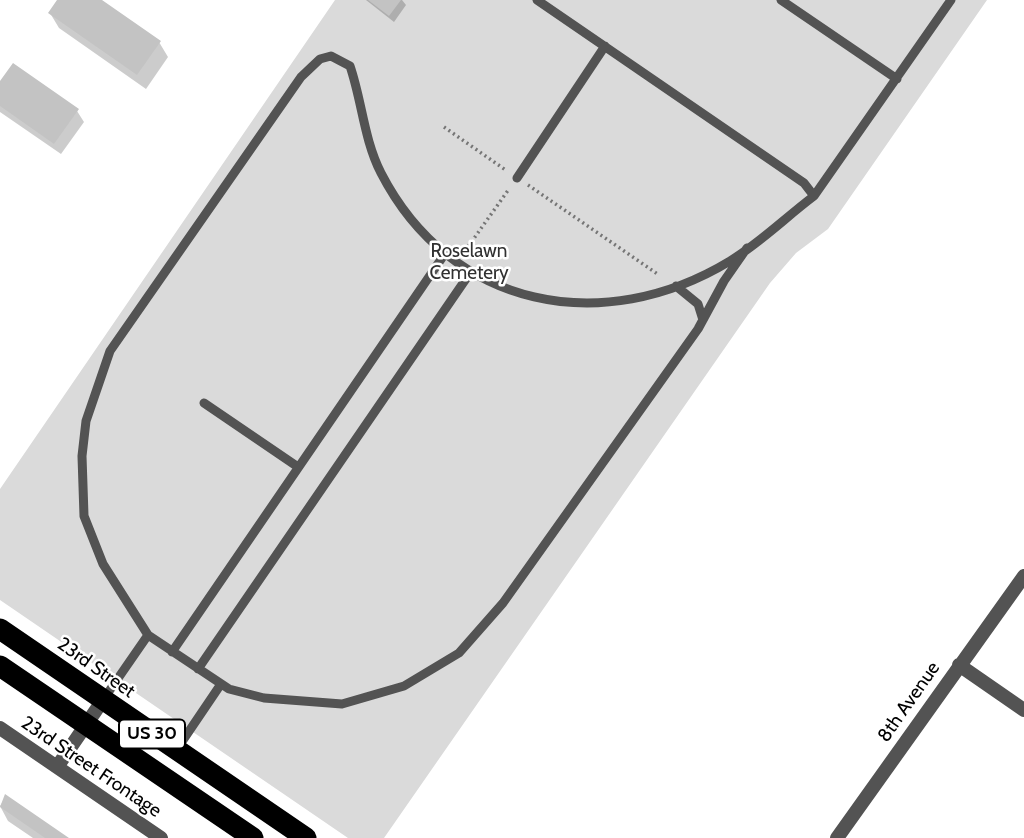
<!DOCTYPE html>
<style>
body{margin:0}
canvas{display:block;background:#fff}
</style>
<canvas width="1024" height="838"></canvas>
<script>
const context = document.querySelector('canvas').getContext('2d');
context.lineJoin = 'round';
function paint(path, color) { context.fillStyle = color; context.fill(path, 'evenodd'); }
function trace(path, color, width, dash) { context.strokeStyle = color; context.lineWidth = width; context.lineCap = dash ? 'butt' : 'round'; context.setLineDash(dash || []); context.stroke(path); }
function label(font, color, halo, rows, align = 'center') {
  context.font = font + ' Cabin,sans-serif'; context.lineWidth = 5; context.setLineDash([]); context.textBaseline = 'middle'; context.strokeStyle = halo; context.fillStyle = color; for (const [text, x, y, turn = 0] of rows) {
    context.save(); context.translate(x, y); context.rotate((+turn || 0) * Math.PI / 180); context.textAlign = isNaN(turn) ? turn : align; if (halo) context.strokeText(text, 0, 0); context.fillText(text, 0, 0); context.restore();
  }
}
paint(new Path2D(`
 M335 0H987L828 229 796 253 770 283 384 838H348L0 600V489Z`), '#dadada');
paint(new Path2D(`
 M59 0H99L159 42 168 57 146 89 59 28 50 13Z
 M366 0H402L406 5 394 22Z
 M0 84 77 111 84 122 61 154 0 112Z
 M6 797 66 838H33L8 821 0 806Z`), '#0003');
paint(new Path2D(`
 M57 0H102L161 41 137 75 48 13Z
 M368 0H401L389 16Z
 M13 63 79 109 54 144 0 106V81Z
 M5 794 69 838H45L0 807Z`), '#c3c3c3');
trace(new Path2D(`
 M444 127 507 171
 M528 185 659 275
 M465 251 509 189`), '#757575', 3.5, [2, 3.5]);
trace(new Path2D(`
 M537 0 804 183 814 196
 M781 0 897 79
 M517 178 605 46
 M747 248 724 281 698 329 503 603 459 653 404 686 342 704 264 698 229 689 148 635 103 564 84 516 82 456 86 421 110 351 301 77 320 59 331 56 350 66C362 101 364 140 381 173 451 309 603 338 730 261 760 243 786 217 814 196L951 0
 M676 286 698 304 703 320
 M204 403 298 467
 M172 652 444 255
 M198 669 470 273
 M103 700 148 635
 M177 749 221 684`), '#535353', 9);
trace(new Path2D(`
 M959 665 1024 710
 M0 728 161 838
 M57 767 103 700
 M837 838 1024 576`), '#535353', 14);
trace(new Path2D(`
 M0 629 306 838
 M0 666 253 838`), '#000', 21);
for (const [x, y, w] of [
 [152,734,66]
]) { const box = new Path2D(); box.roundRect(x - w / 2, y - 14.5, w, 29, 5); context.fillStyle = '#fff'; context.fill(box); trace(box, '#000', 2); }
label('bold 18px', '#000', null, [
 ["US 30",152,734]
]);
label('19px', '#313131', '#fff', [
 ["Roselawn",469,251],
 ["Cemetery",469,273]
]);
label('19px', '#000', '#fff', [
 ["23rd Street",96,668,35],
 ["8th Avenue",909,702,-55],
 ["23rd Street Frontage",91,767,34]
]);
</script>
